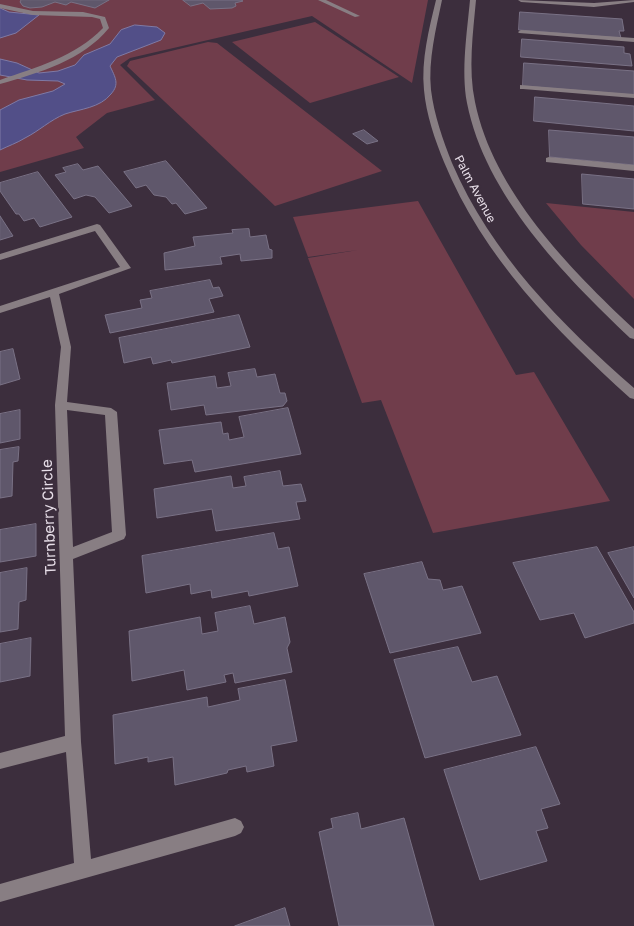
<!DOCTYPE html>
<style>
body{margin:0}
canvas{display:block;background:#3c2e3d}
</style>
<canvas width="634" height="926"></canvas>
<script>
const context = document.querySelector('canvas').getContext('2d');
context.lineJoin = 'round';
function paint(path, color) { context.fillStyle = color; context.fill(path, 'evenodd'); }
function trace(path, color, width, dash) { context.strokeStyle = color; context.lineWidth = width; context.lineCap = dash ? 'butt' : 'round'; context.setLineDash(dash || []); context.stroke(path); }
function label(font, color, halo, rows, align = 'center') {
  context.font = font + ' "Golos Text",sans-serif'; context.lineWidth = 5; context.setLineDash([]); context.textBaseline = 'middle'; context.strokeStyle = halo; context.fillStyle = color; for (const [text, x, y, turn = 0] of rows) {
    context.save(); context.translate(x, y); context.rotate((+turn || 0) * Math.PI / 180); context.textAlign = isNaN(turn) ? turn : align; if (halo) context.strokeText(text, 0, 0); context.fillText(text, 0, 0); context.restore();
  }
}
paint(new Path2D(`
 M0 0H428L412 83 312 16 130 58 120 65 155 100 107 113 76 137 84 148 0 172Z
 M315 22 399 77 310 103 232 42Z
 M208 42 217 43 382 171 275 206 127 66 130 61Z
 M418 201 516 375 534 372 610 501 433 533 381 400 362 403 308 258 358 250 308 257 293 217Z
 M546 203 634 212V299L581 245Z`), '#703d4b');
const water = new Path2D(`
 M0 8 9 12 39 15 16 33 0 38Z
 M135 25 157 27 165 33 161 40 117 57 110 66C115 77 120 84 111 94 100 108 80 109 65 114 50 120 39 131 25 138 17 143 8 146 0 150V110L19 100 53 91 65 84 58 81 27 80 0 75V59L17 63 39 73 58 71 75 65 84 55 110 44 121 30Z`);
paint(water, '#524f88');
trace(water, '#7f7aa5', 1);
const building = new Path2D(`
 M109 0 95 8 71 2 66 5 55 2 42 7 30 8 23 6 20 2 21 0Z
 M183 0H241L243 1 235 3 236 6 232 8 210 9 203 3 191 6Z
 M520 12 622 19 624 31H619L621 38 519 30Z
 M522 39 624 47V53L630 54 632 66 521 57Z
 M524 63 634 71V95L523 86Z
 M535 97 634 106V131L534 121Z
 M364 130 378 141 367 144 353 134Z
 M549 130 634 137V165L550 157Z
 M166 161 207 208 185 214 176 203 172 204 166 197 154 195 146 185 136 188 124 172Z
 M78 164 83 170 98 166 132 206 109 213 95 197 86 195 74 199 55 175 66 172 63 168Z
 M38 172 72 217 40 227 34 218 24 221 19 214H16L0 191V183Z
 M582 174 634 179V209L583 204Z
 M0 216 13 236 0 240Z
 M249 229 250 237 266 235 269 249 272 250V258L241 261 240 254 220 257 222 264 165 270 164 253 195 246 193 237 233 233 232 230Z
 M210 280 213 288 219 287 223 296 209 299 214 312 110 333 105 315 142 308 140 300 152 298 150 291Z
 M239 315 250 347 172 363 171 360 153 364 151 357 124 363 119 338Z
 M13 349 20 379 0 385V352Z
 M255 369 257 377 275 374 280 393H285L287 401 283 406 206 415 204 405 171 410 167 383 215 376 217 388 231 386 228 373Z
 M288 408 301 454 195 472 192 460 164 464 159 430 221 422 223 434 228 433 229 440 244 437 239 417Z
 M20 410V439L0 443V414Z
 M19 447 18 461 13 462 12 496 0 498V450Z
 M280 471 283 486 301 484 306 501 296 502 300 519 216 531 212 509 157 518 154 489 231 476 233 488 246 486 244 477Z
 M36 524V556L0 562V530Z
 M274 533 278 549 289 547 298 586 249 596 248 591 212 598 211 590 191 594 190 584 146 593 142 556Z
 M597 547 634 612V623L585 638 574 613 540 620 513 563Z
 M634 547V598L608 553Z
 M422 562 428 579 440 580 443 590 462 586 481 633 390 653 364 574Z
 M27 568 26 600 19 602 18 629 0 632V573Z
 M250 606 254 624 285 617 290 642 287 648 292 672 235 683 233 673 224 675 226 682 187 690 184 670 132 681 129 631 200 617 202 634 218 631 215 613Z
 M31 638 30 676 0 682V644Z
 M458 647 472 682 497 676 521 735 425 758 394 660Z
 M285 680 297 741 271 746 274 766 247 772 246 766 228 770 227 773 175 785 173 757 148 762V757L115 764 113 715 207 697 208 707 240 700 238 689Z
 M536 747 560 804 541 809 548 828 536 831 547 861 480 880 444 770Z
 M358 813 361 829 404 818 434 926H339L319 832 333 828 331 819Z
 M285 908 290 926H235Z`);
paint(building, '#5f576b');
trace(building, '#797185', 1);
paint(new Path2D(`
 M318 0H326L360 16 355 17Z
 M436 0H442C436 29 428 60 431 90 434 115 443 140 452 163 491 254 561 324 634 388V399L630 398C555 330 483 257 444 162 435 140 426 114 424 90 421 60 429 29 436 0Z
 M470 0H476C473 33 468 69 475 102 493 191 570 269 634 329V339L630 338C564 275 485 195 467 103 461 70 467 33 470 0Z
 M518 0 594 3 634 0V2L594 7 521 2Z
 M0 4 33 11 83 12 105 17 109 28C83 60 39 73 0 84V80C37 67 75 57 103 28L100 19 92 17 33 15 0 8Z
 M521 30 634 38V42L519 33 518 32Z
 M520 85 634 94V98L523 89H520Z
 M549 157 634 165V171L546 162V158Z
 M97 224 100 225 131 268 59 294 71 347 67 402 111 408 117 412 126 535 124 539 73 559 81 742 91 859 235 818 241 821 244 827 241 833 235 836 0 902V884L74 863 66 752 0 769V753L65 736 55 405 61 347 50 297 0 313V306L120 267 95 231 0 260V254ZM67 410 105 415 112 532 73 547Z`), '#887e83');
label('12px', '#e7dee8', '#3c2e3d', [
 ["Palm Avenue",475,189,62]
]);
label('15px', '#e7dee8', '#3c2e3d', [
 ["Turnberry Circle",49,517,-92]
]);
</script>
